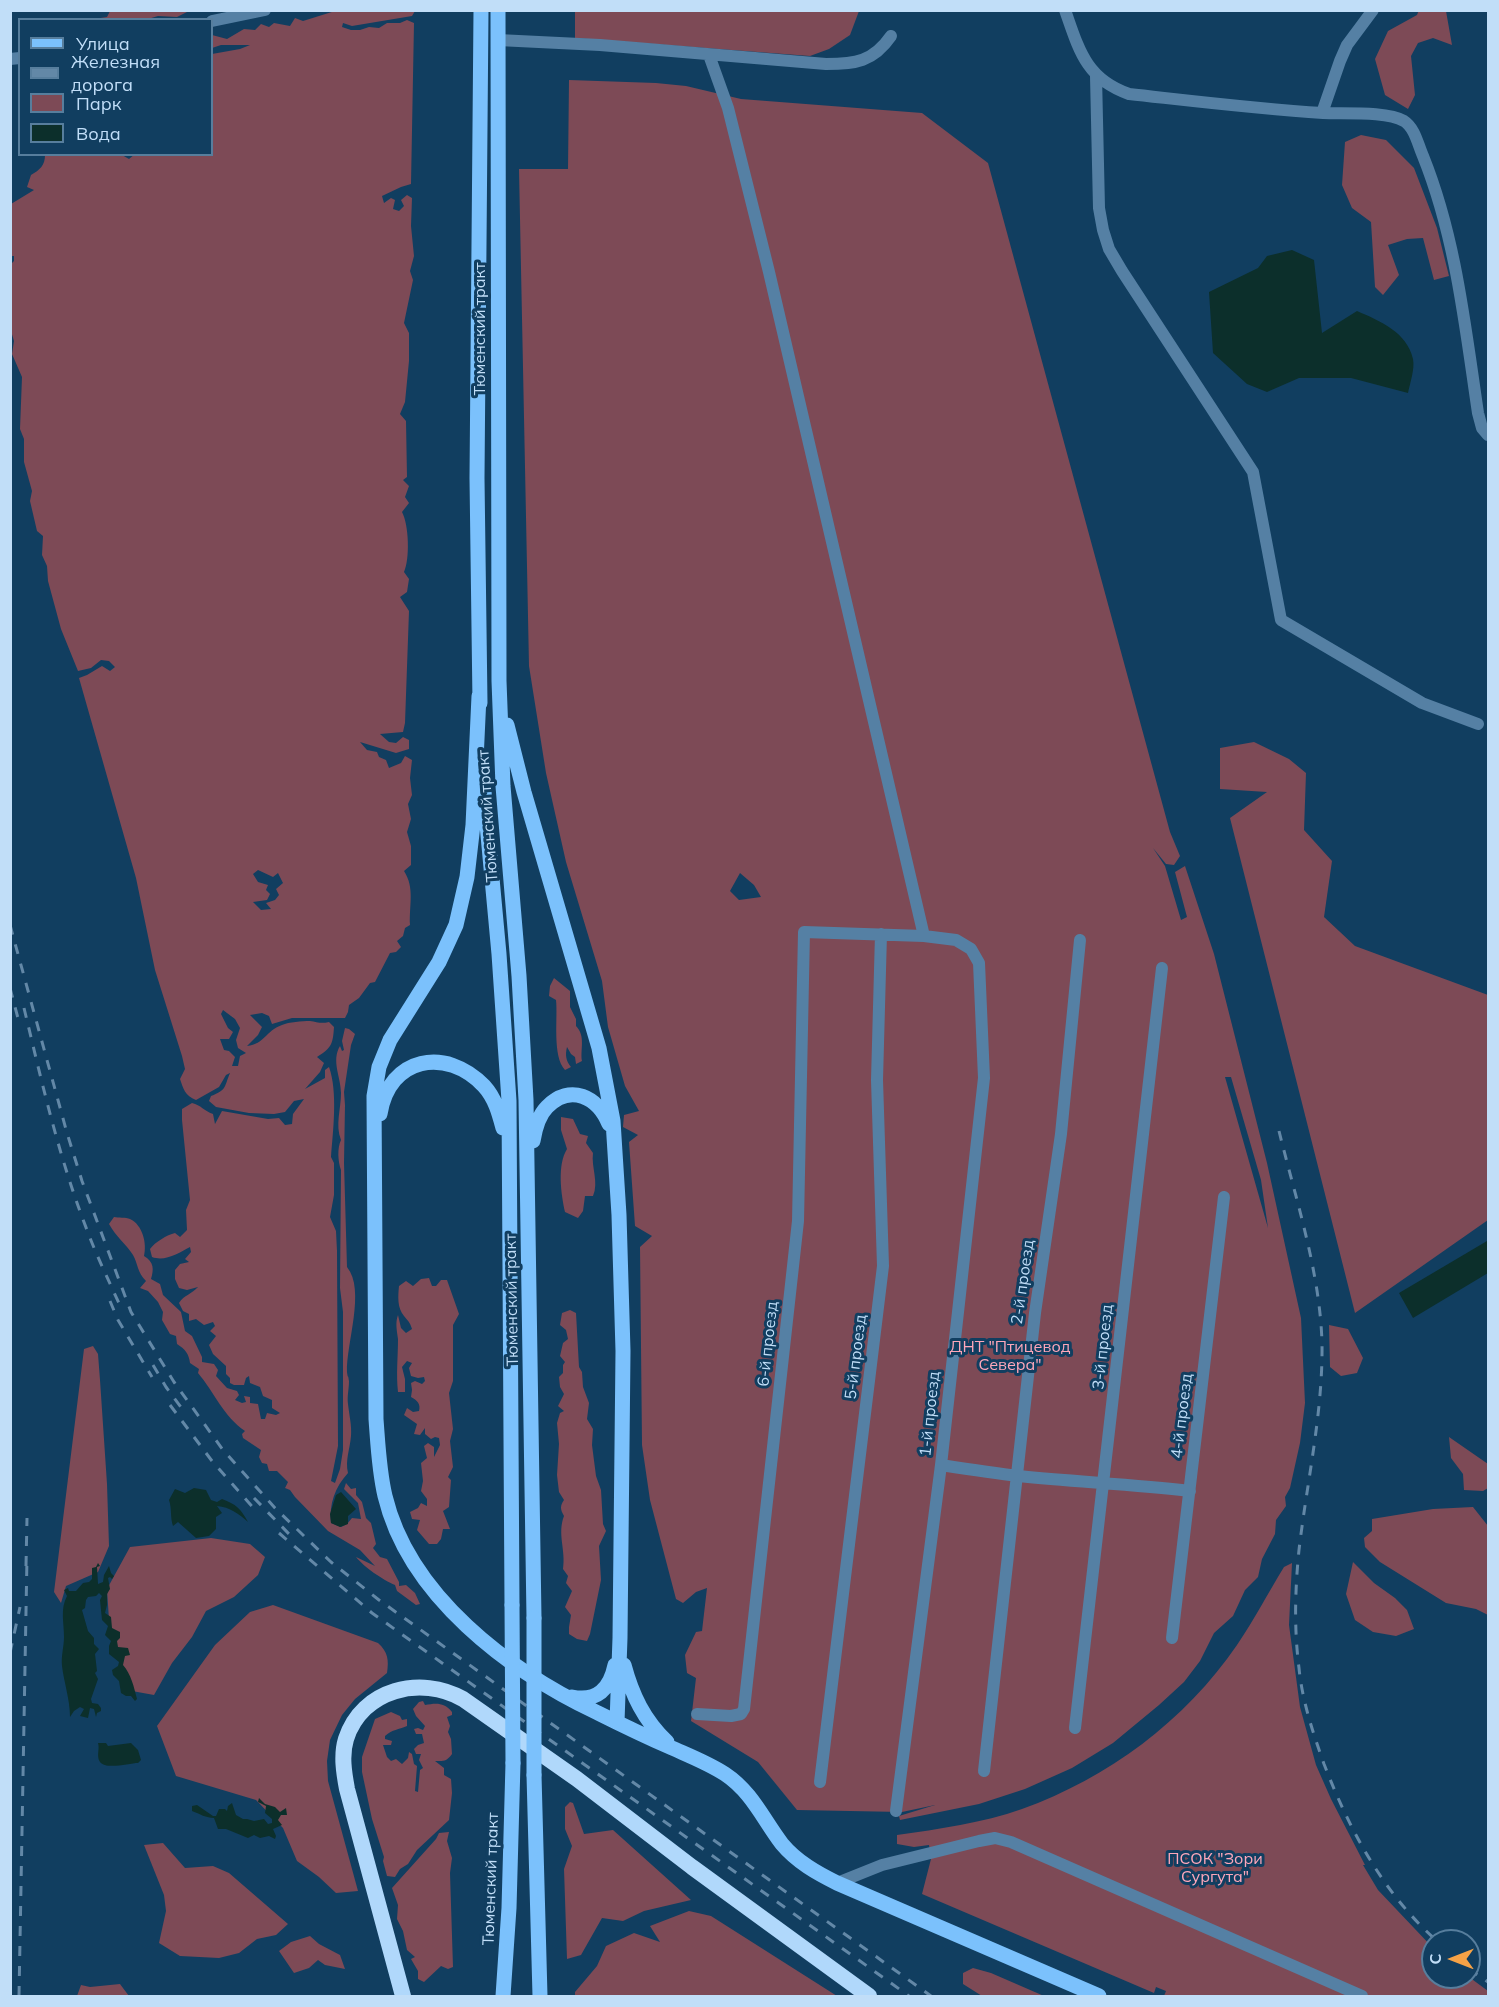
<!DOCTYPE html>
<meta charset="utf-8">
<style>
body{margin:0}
#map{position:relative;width:1499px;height:2007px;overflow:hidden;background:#113e60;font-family:Mulish,sans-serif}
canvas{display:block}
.frame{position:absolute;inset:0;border:12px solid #c1def8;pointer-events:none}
.legend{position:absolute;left:18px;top:18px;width:195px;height:138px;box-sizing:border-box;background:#113e60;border:2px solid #577e9d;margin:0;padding:8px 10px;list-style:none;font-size:18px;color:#c1def8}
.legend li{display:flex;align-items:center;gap:12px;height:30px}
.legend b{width:30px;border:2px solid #577e9d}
.north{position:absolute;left:1421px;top:1929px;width:60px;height:60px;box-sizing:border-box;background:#113e60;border:2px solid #577e9d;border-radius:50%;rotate:270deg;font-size:16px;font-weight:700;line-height:24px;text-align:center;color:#c1def8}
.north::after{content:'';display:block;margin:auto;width:21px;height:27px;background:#f6a246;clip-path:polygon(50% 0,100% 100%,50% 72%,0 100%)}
</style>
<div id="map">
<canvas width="1499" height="2007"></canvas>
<div class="frame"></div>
<ul class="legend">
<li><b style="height:8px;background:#7bc1fc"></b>Улица</li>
<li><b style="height:8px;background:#6388a7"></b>Железная дорога</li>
<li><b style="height:16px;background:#7d4a56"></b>Парк</li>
<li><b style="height:16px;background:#0c2f2b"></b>Вода</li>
</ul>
<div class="north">С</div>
</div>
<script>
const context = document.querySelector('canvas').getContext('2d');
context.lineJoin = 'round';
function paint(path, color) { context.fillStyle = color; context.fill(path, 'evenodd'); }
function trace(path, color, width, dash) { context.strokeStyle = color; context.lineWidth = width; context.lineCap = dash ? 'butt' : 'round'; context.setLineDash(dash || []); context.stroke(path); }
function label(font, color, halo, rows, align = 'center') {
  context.font = font + ' Mulish,sans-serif'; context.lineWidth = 6; context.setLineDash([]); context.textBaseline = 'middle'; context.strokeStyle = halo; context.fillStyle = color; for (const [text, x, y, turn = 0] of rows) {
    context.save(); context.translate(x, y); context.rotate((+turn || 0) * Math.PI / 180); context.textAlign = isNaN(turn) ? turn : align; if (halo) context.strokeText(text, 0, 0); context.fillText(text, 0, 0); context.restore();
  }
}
paint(new Path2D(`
 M1419 10 1446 11 1452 45 1433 38 1418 43 1411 56 1415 95 1408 109 1385 95 1375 59 1388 31 1417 15Z
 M110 11 121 10 200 11 193 12 189 11 177 17 158 16 148 19H94L107 17Z
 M335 11H415L412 16 352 26 343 23 342 27 351 30H360L369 27 379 28 387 23H400L407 20 414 23 411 184 401 187 382 196 384 203 391 198 395 200 393 209 399 211 404 206 401 200 407 195 412 198 411 226 414 256 410 271 413 280 404 323 409 333V361L405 402 400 414 406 421 407 477 403 480 409 486 405 497 409 503 402 512C409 525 410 559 404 572L409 579 407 592 400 597 409 611 405 723 403 732 380 734 389 742 396 743 403 737 409 740V749L396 753 360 742 367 750 377 752 379 757 386 760 389 768 401 763 405 756 412 760 410 778 412 795 408 804 411 819 407 832 411 846V865L404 871C415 888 409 905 410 925L405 928 403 936 397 941 401 947 396 952 390 953 375 982 370 983 359 998 349 1005 348 1012 345 1018H292L272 1024 269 1016 262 1013 250 1015 262 1027 258 1035 247 1046C265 1044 265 1031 282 1025 289 1022 302 1021 310 1021 317 1022 321 1024 329 1022L334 1027C333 1043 332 1048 317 1057L324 1063 320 1072 305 1089 325 1078V1070L329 1067C338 1092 333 1131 331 1157L334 1163V1195L330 1217 336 1231 337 1251 338 1446 331 1481 335 1483 340 1469 343 1450V1312L340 1288 341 1170C338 1162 337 1148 341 1140 335 1125 341 1109 341 1093 341 1077 331 1061 340 1046L342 1051 344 1050 342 1041 345 1028 349 1029 355 1034 351 1045 344 1092 345 1105 344 1163 347 1267C366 1290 346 1344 347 1372 348 1380 348 1373 349 1381 349 1389 347 1396 348 1404 349 1414 352 1426 351 1436 350 1449 345 1460 348 1473 335 1487 329 1504 331 1523L341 1527 347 1524 352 1518 361 1519 358 1503 344 1489 346 1483 351 1489 356 1488V1495L362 1502 366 1518 371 1523 376 1544 373 1548 380 1557 387 1559 399 1582V1586L406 1585 415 1593 420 1604 416 1605 397 1591 395 1585C383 1580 364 1567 356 1557L375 1566 360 1550 328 1531 295 1497 290 1490 285 1488 288 1482 277 1471H269L267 1464 262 1463 259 1457 261 1450 243 1438 242 1434 245 1431C224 1417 214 1392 198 1373L199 1369 190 1363C189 1354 185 1349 177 1344L176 1336 170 1334 162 1320 163 1312 158 1302 148 1291 140 1288 146 1281C137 1272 138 1264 133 1255 126 1244 116 1237 109 1224L114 1217C118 1218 126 1217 130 1219 143 1225 147 1244 144 1256 154 1262 154 1269 151 1279L160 1284 163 1295 181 1312 185 1331 192 1336 202 1357V1362L214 1364 218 1370 216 1376 227 1388 237 1391 239 1395 235 1400 242 1403 246 1402 244 1396 250 1397V1403L258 1404 261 1419H265L267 1413 276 1415 280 1413 272 1408V1400L263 1396 260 1387 250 1383 249 1376 246 1378 244 1385H234L230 1383V1378L226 1374V1366L213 1354 209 1345 216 1336 210 1331 215 1326 213 1322 204 1325 196 1319 189 1321V1314L183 1311 179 1303C184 1295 192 1294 198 1287L187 1290 179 1288 175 1279V1270L180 1264 189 1262 185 1259 191 1252 190 1247C179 1253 165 1262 152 1257L150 1249C155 1242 167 1235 175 1233L180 1237 187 1230 186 1210 190 1200 182 1120V1109L192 1103C201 1105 204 1111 213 1114L215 1124 222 1111 268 1119 279 1118 285 1125 292 1124 293 1114 304 1099 294 1101 285 1112 274 1114 249 1113 216 1107 209 1101 211 1096C227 1090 224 1087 230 1073L226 1075 219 1087 196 1100C185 1096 183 1088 180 1079L185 1069 182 1056 155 970 136 878 79 678 87 675 102 666 110 671 115 667 109 661 101 660 91 668 78 671 61 629 48 581 47 566 42 555 43 536 37 531 30 501 32 491 24 462V439L20 429 22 377 12 354 14 341 11 331 10 265 14 261V256H11V204L34 190 27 187 31 175C40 170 45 165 45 155H122L129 159 135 154H212V54L240 49 250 45H221L212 48V35L227 39 244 29 255 30 261 24 269 27 274 23 290 26 295 18 303 21ZM258 870 273 877 278 873 283 883 276 889 279 895 275 900 266 903 271 909 261 910 253 902 267 900 270 894 266 890 268 885 258 882 253 874ZM223 1010 235 1019 240 1028 236 1040 238 1048 246 1053 240 1056 238 1066H232L235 1057 229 1051 224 1050 220 1039H229L233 1032 228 1028 221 1014Z
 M575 11H859L850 35 829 49 810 56 575 38Z
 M569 80 656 83 686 86 741 99 922 113 988 163 1170 832 1180 856 1174 865 1166 864 1153 848 1165 866 1181 920 1187 917 1175 872 1185 866 1214 954 1267 1163 1301 1318 1305 1403 1300 1443 1290 1488 1285 1497 1286 1506 1276 1520 1275 1534 1262 1559 1258 1577 1245 1590 1233 1616 1214 1633 1200 1661 1184 1682 1159 1705 1113 1743 1072 1768 1025 1789 979 1804 900 1820 899 1816 935 1805 902 1812 797 1810 758 1762 691 1721 696 1678 687 1673 685 1655 696 1632 702 1631 707 1588 696 1592 683 1603 676 1599 650 1500 642 1445 640 1247 652 1236 635 1226 629 1142 638 1135 623 1127 624 1115 639 1111 625 1086 608 1027 602 981 566 862 546 773 529 666 519 169H568ZM740 873 754 885 761 897 739 900 730 891ZM1225 1077H1231L1261 1180 1268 1228Z
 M1361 135 1386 140 1414 168 1437 228 1449 276 1434 280 1423 238 1407 239 1388 245 1399 275 1383 295 1375 287 1371 222 1352 208 1342 185 1345 142Z
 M1254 742 1289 759 1306 773 1304 830 1332 861 1324 917 1355 946 1488 995V1220L1355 1313 1230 818 1267 792 1220 789V748Z
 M554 978 570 991V1007L576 1019V1026C586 1036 580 1050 582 1061L576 1064 575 1057 571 1054 567 1047C565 1055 566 1061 571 1067L565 1070C552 1056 558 1018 556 1000L549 996 550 986Z
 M561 1117 573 1119 580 1134 588 1136 586 1143 593 1153C591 1167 599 1182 593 1196H585L583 1211 578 1218 565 1212C561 1194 557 1165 567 1149L561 1130Z
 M429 1278 432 1286H436L441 1280H447L459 1314 453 1325V1381L449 1393 453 1429 450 1441 453 1467 448 1477 451 1480 449 1507 443 1511 450 1529H443L441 1539 437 1544H429L417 1530 420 1520 412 1519 410 1512 418 1508 421 1503 427 1506V1499L421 1491 423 1481 421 1463 427 1458 424 1446 428 1443 434 1447V1457L440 1445 439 1438 435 1437 431 1439 425 1434V1428L420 1435 414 1434 417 1424 404 1415 407 1408 413 1412 419 1411C421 1404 417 1400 411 1397L412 1390 411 1383 415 1381 422 1384 425 1381 424 1377 418 1378 411 1376 409 1368 412 1363 407 1361 402 1367 405 1379V1392H398C396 1374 398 1357 398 1339 397 1331 395 1323 398 1315L401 1328 406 1333 412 1329C410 1322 408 1321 404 1316 397 1308 398 1296 399 1286L406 1281 413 1286 421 1279Z
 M570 1310 576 1313 579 1367 582 1372 583 1387 589 1403 587 1419 593 1429 592 1445 596 1476 601 1490 603 1524 606 1531 599 1546 601 1580 590 1634 587 1641 577 1639 569 1634V1627L571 1615 565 1607 572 1591 566 1583 568 1576 563 1569C566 1550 557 1534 564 1516 560 1509 560 1506 564 1500L559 1492 557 1475 559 1444 557 1423 560 1413 564 1411 558 1406 564 1394 560 1387 559 1377 563 1373V1365L565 1362 560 1356 563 1343 568 1339 566 1330 560 1325 562 1313Z
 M1329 1325 1348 1329 1363 1358 1357 1373 1341 1376 1330 1367Z
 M93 1346 98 1354 100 1380 107 1484 109 1546 98 1572 66 1586 61 1603 54 1592 84 1349Z
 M1449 1437 1488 1464V1488L1483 1491 1464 1490 1463 1474 1451 1458Z
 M1473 1507 1488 1526V1615L1476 1609 1446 1603 1380 1562 1365 1547 1364 1538 1372 1531V1519L1433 1509Z
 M211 1538 250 1544 265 1557 258 1575 234 1597 206 1611 192 1637 172 1663 154 1695 132 1691 116 1654 109 1620 107 1589 130 1547Z
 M1353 1562 1374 1583 1395 1598 1407 1610 1414 1629 1396 1636 1373 1632 1355 1620 1346 1594Z
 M1292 1563 1289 1625 1300 1707 1316 1765 1331 1799 1365 1865H1363L1378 1890 1433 1948V1977H1469L1488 1991V1996H1164L1166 1991 1156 1987 1154 1993 922 1894 931 1859 929 1845 914 1847 897 1844V1835C939 1829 982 1823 1022 1809 1108 1778 1185 1721 1237 1645 1254 1620 1268 1593 1284 1567Z
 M273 1605 378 1643C388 1652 389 1660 387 1673L355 1699 342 1715 330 1740 327 1761 328 1781 358 1891 336 1893 319 1877 297 1861 283 1828 256 1800 176 1776 157 1726 215 1645 250 1612Z
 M423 1701 425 1705C436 1703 444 1702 452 1712V1715L447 1717 450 1726 448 1732 451 1739 452 1754C446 1762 444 1761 435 1761L444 1768V1775L451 1779 452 1793 449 1820 417 1850 408 1864 400 1869 395 1877 387 1876 383 1861 384 1857 372 1819 362 1772V1757L375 1719 391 1712 400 1716 402 1720 407 1719V1726C398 1730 393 1729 385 1736V1739L392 1741 391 1745H383L387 1757 391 1761 396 1759 402 1764 408 1758 409 1752 412 1754 414 1764 417 1766 415 1791 418 1792 420 1770 423 1768 419 1760 421 1754H416L414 1749 418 1745 424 1743 422 1734H416L414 1729 418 1728 423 1730 425 1726 416 1716 413 1709 419 1702Z
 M570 1802 573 1803 584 1834 613 1830 691 1900 644 1911 623 1921 602 1918 581 1955 567 1959 564 1869 572 1846 565 1829V1807Z
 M449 1832 447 1841 452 1858 450 1873 453 1967 448 1969 441 1966 424 1982 418 1979V1971L411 1959 415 1957 407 1950 403 1931 397 1919 398 1905 392 1888 436 1839 439 1833Z
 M163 1843 185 1868 213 1866 229 1873 288 1924 276 1935 257 1939 239 1953 219 1958 180 1956 159 1943 166 1911 164 1895 144 1845Z
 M689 1911 711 1916 837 1996H575V1992L597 1966 606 1946 634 1933 660 1942 650 1926Z
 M310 1936 319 1944 340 1955 345 1969 325 1965 318 1960 309 1968 294 1973 279 1951 291 1942Z
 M973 1968 991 1973 1044 1996H982L963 1984V1973Z
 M120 1984 129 1996H77L81 1985 90 1987Z`), '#7d4a56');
paint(new Path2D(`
 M1292 250 1314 260 1322 333 1357 311C1380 321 1407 332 1413 359 1415 369 1410 383 1408 393L1351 378H1299L1267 392 1247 384 1213 353 1209 292 1258 268 1267 256Z
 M1487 1241 1488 1273 1413 1318 1399 1293Z
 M194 1488 206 1490 211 1500 217 1502 222 1499C236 1504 241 1509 248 1522 239 1514 230 1507 217 1506L222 1513 216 1517V1529L209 1536 196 1538 178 1522 173 1526C170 1517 172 1509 169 1500L175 1489 185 1493Z
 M341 1492 356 1509 348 1516V1524L340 1527 331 1523 330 1514 336 1495Z
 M98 1563 100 1566 97 1567 98 1584 103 1582 104 1575 109 1566 111 1573 114 1576 112 1579 110 1577 108 1578 110 1589 107 1594V1605L105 1613 111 1617 112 1628 120 1632V1638L117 1641 118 1647 128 1648 130 1655 125 1656 123 1665C131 1674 134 1687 137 1699L135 1701 131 1696H126L121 1693 119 1681 113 1675 112 1670 118 1666 119 1662 109 1654V1646L111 1641 105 1635 108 1626 102 1620 100 1600 102 1596 99 1593 96 1596 88 1597 86 1600 85 1608 82 1610 88 1631 94 1638V1644L99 1649 95 1654 97 1671 95 1673 98 1679 91 1699 92 1703 98 1704 101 1708V1711L97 1713 96 1717 94 1709 90 1708 88 1718 80 1716 84 1709 80 1707 74 1711 70 1717C70 1699 64 1683 62 1666 61 1656 64 1646 64 1637 64 1622 60 1609 67 1596L64 1590 68 1588 69 1591H76L83 1583 89 1582 92 1579V1568L96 1567Z
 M98 1743H106L108 1746 131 1743 138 1750 141 1760 138 1763C130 1763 106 1770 100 1762 96 1756 100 1749 98 1743Z
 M259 1798 265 1804 275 1807 280 1812 286 1808 287 1815H281L278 1820 282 1825 273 1829 276 1836 275 1839 269 1836 260 1838 254 1835 248 1838 226 1829H218L214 1818C206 1818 200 1814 192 1811V1806L197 1805 213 1816H216L219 1809H225L227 1811 228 1806 232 1803 236 1815 243 1819H247L254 1821 264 1819 268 1824 272 1823V1819L265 1813 266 1806 258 1802Z`), '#0c2f2b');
trace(new Path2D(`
 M1065 10C1079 50 1086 79 1129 94 1193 101 1258 109 1323 113 1344 114 1387 111 1404 121 1415 128 1418 145 1423 156 1456 238 1465 326 1478 413L1482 428 1488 435
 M212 21 265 10
 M498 40 600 45 826 64C855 64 873 62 891 36
 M709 55 728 108 769 272 924 936
 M10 59 20 58
 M1096 76 1099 208 1103 230 1109 249 1122 271 1253 472 1281 620 1422 703 1478 724
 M1322 113 1340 61 1347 45 1373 10
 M941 1465C967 1469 993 1473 1019 1476 1076 1482 1133 1484 1190 1491
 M1172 1638 1224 1197
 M697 1714 731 1716 741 1714 744 1709 798 1221 804 932 924 936 956 940 971 949 979 963 984 1078 941 1465 896 1811
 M1075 1728 1162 968
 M984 1771 1035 1313 1061 1134 1080 940
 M820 1782 883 1266 877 1080 881 934
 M837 1883 882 1865 979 1841 995 1838 1011 1842 1362 1996`), '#5580a4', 12);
trace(new Path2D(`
 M498 10 499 681 503 786 519 976 526 1100 534 1618
 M479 696 473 825 467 877 456 925 439 962 390 1040 379 1067 374 1096 376 1419C378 1445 379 1471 385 1496 409 1596 509 1671 598 1713 622 1725 647 1737 672 1748 690 1756 708 1763 725 1774 752 1792 763 1819 782 1844 797 1862 817 1873 837 1883L1099 1996
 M480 703 477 478 481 10
 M507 725 524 792 599 1048 613 1121 619 1215 623 1351 620 1638 617 1722
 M483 781 499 954 509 1101 512 1605
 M380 1114C389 1057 446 1046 484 1086 495 1098 499 1113 503 1128
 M533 1141C535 1129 538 1116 547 1107 570 1083 598 1097 609 1124
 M624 1665C632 1695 644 1720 667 1742
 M572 1697C597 1702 610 1689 615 1665
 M534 1775 540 1996
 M503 1996 509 1908 513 1763`), '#7bc1fc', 15);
trace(new Path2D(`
 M403 1996 347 1789C344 1773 341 1755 346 1739 362 1689 421 1675 463 1699L577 1779 692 1867 869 1996`), '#b0d8fb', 16);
trace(new Path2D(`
 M10 925 67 1133 82 1181 131 1312 174 1382 223 1450 275 1508 331 1562 379 1600 931 1996
 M10 988 19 1022
 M24 1008C42 1083 59 1158 87 1230 97 1257 110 1283 122 1310
 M1279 1131C1296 1200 1320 1272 1322 1343 1323 1413 1307 1481 1299 1550 1295 1589 1294 1629 1299 1668 1302 1700 1313 1733 1324 1764 1350 1831 1383 1893 1437 1941
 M110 1301 118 1320 152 1377
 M153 1365 166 1387 183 1410
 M170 1405 212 1461 257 1512
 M254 1498 290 1535
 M279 1533 372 1613 909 1996
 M26 1566 27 1518
 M10 1653 20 1607
 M1469 1969 1488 1982
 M19 1996 27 1557`), '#6388a7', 3, [10, 10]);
trace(new Path2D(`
 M512 1605 513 1763
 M534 1618V1775`), '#7bc1fc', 15);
label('16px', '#c1def8', '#113e60', [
 ["Тюменский тракт",480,329,-90],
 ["Тюменский тракт",488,816,-94],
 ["2-й проезд",1023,1282,-82],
 ["Тюменский тракт",512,1300,-91],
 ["6-й проезд",768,1344,-84],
 ["3-й проезд",1103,1347,-84],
 ["5-й проезд",856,1357,-83],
 ["1-й проезд",930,1414,-84],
 ["4-й проезд",1182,1416,-83],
 ["Тюменский тракт",491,1879,-88]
]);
label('16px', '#fea7ba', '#113e60', [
 ["ДНТ \"Птицевод",1010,1347],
 ["Севера\"",1010,1365],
 ["ПСОК \"Зори",1215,1859],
 ["Сургута\"",1215,1877]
]);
</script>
